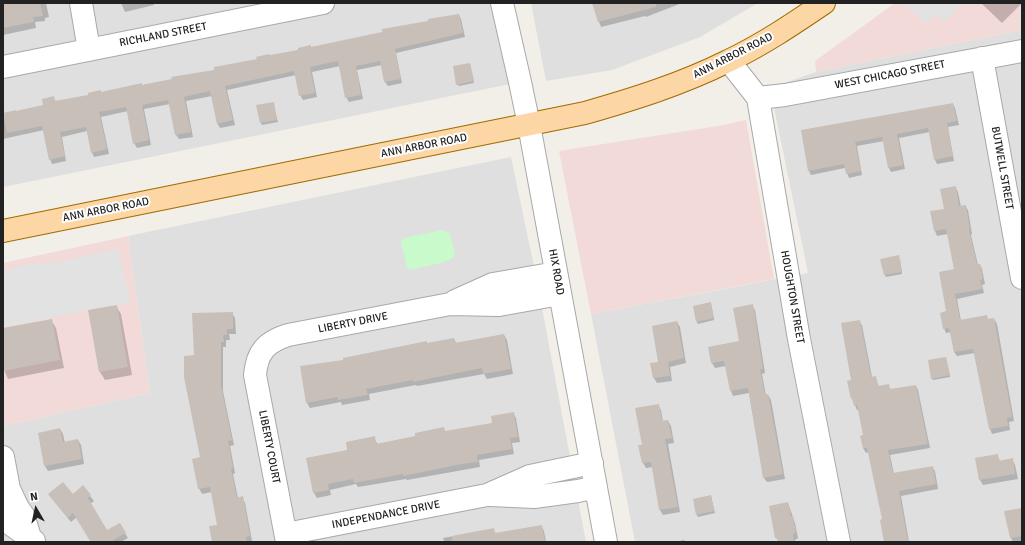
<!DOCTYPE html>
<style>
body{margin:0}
#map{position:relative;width:1025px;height:545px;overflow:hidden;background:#f2efe9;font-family:Signika,sans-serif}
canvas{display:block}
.frame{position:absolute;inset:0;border:4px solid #222;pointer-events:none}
.north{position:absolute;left:16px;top:489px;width:40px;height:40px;-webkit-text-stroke:3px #fff;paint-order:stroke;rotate:351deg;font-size:11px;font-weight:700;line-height:16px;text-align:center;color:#222}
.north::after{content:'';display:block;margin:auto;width:14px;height:18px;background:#222;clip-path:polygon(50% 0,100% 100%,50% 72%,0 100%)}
</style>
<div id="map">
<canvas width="1025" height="545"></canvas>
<div class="frame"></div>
<div class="north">N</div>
</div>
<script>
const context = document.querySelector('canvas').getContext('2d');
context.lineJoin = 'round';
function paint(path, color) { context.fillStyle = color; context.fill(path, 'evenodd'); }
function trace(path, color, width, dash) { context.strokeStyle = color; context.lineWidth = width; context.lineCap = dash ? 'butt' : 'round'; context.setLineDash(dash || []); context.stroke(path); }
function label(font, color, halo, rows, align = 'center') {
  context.font = font + ' Signika,sans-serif'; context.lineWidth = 4; context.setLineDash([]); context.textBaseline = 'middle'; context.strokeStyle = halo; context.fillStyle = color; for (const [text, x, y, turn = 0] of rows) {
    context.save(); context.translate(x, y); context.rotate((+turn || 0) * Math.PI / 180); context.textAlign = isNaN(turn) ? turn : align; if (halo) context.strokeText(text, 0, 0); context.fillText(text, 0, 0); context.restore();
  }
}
paint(new Path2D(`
 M3 3H505L520 82 3 187Z
 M531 3H758L700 37 612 70 546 81Z
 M1022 30V542H635L591 314 808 273 770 88 816 72Z
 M511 157 536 276 586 542H3V426L150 393 128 236Z`), '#e0dfdf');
paint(new Path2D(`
 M895 3H1022V30L816 72 815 61Z
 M746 120 774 279 591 314 559 151 724 125Z
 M128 236 150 393 3 426V263Z`), '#f2dad9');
paint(new Path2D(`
 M443 230 450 234 455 254 453 258 441 263 409 270 407 267 401 243 403 238Z`), '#c8facc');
paint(new Path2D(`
 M905 3H963L945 22 936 14 926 23 904 4Z
 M118 249 130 302 3 327V271L30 264 54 263Z`), '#e2e2e2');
paint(new Path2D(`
 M3 3H46L49 17 45 18V21L35 22 36 28 3 35Z
 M121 3H155H154V5L125 12Z
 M593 3H682L646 17 645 16 601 27 599 22Z
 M981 3H1022L1002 23Z
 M459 15 461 19 465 37 396 53 402 83 388 86 385 82 382 65 357 70 363 99 349 102 346 97 340 66 312 72 317 97 303 100 300 95 296 75 227 90 235 125 220 128 217 123 212 96 186 101 193 137 179 139 176 135 170 104 144 109 151 145 137 148 134 143 128 111 101 117 109 154 94 157 92 152 87 131 62 137 66 161 52 164 50 159 44 130 3 139V114L15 111 16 112 44 106 53 97 56 102 215 71 270 56 383 33Z
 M470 64 474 83 459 86 457 84Z
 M273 103 278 122 262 125 261 123Z
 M953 104 955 108 959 125 948 127 954 161 937 164 935 160 930 132 899 138 905 169 891 172 889 168 884 141 857 146 862 175 849 178 845 168 811 175 809 171 802 131Z
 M955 187 958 192 961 207 965 206 968 210 972 234 971 235 978 265H980L982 269 985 284 982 285 984 293 957 299 961 321 994 319 997 324 1014 421 1009 422 1010 430 992 434 990 429 975 353 957 356 954 352 951 332 946 333 944 328 956 270 948 234 937 236 935 231 931 212 946 210Z
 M900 259 902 274 886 277 885 275Z
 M711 305 714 320 698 324 697 322Z
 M116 306 121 314 132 375 105 380 100 372 89 311Z
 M752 306 755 310 765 373 762 374 766 396 768 395 771 400 785 479 767 482 764 478 749 393 733 396 731 391 726 366 715 368 712 363 709 348 740 342Z
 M232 313 235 318 236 334H229L230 340H226V347H223V391L234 445 230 446 235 473 233 474 238 498 242 497 245 503 252 541 213 542 218 526 212 492 202 494 199 488 201 458 195 356Z
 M51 320 56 328 64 368 8 379 3 367V329Z
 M859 321 862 325 872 377H875L879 387 888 385 891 390 916 386 918 390 930 448 890 455 894 474 932 467 935 471 938 489 901 496 909 542H888L869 452 866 453 863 448 862 437 864 436 859 410H857L852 398 848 382 853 381Z
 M677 322 680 327 686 363 670 367 672 381 657 383 654 378 651 364 659 363Z
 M504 335 507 340 513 374 487 379 484 374 417 386 416 385 369 394 370 400 342 405 341 402 310 408 307 403 301 367 345 361 454 339 456 343Z
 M946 358 950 377 933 380 932 378Z
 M658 405 661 410 663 422 668 421 671 426 674 443 668 444 680 512 663 515 660 510 653 467 646 468 643 463 639 446 643 445Z
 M513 413 516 418 520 442 512 443 514 454 479 460 480 467 407 480 406 479 358 487 356 484 330 490 331 495 317 498 314 493 307 459 348 451 374 438 378 445 417 437 443 428 446 432 494 424Z
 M60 429 63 434 65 443 78 440 81 445 84 464 48 471 45 466Z
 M997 455 1000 461 1012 459 1015 465 1018 479 983 485 980 480 976 458Z
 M83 487 94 501 90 504 107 531 119 524 128 538 121 542H92L77 517 71 522 49 495H73Z
 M711 496 715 513 698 517 697 515Z
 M788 503 795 523 798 538 795 540V542H779L776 537Z
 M1022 509V541L1013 542 1011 538 1005 512Z
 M541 526 544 531 546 542H439L444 541 443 538 493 529 496 534Z
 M684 540 686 542H675Z`), '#0003');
paint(new Path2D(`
 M3 3H40L43 16 33 17 34 22 3 28Z
 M592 3H656V7L598 22Z
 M459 14 463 33 395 49 401 79 384 82 380 61 356 66 361 95 345 98 338 61 310 67 315 93 299 96 294 71 225 86 233 120 217 124 210 91 184 97 191 132 175 135 168 100 142 105 149 140 133 144 126 107 99 112 107 149 91 153 86 127 60 132 65 156 49 160 42 126 7 133 3 113 16 110V111L43 105 42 99 54 96 55 101 88 95V93L101 90V92L142 83V85L172 79 171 77 214 70V67L257 59 256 57 269 54 270 55 298 50V48L311 45V47L382 32V29L428 21V19Z
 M470 63 474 81 456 85 453 66Z
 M274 102 277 120 260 123 256 105Z
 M953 103 957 121 947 123 953 156 934 160 928 128 897 134 903 165 888 168 882 137 855 142 861 171 846 174 844 164 808 171 801 130Z
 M956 186 959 206 966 205 970 230H969L977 264H980L983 279 980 280 982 289 955 294 960 320 987 315 988 319 994 318 1012 417 1007 418 1008 426 989 429 973 349 954 352 949 328 943 329 940 313 946 311 939 272 954 269 946 229 934 231 930 211 944 209 940 189Z
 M899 255 902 272 884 275 880 259Z
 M711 302 714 318 696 322 693 306Z
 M753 304 763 369H760L765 395 768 394 783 474 763 478 748 388 730 391 724 361 711 363 708 347 739 341 733 308Z
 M117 305 128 367 99 372 88 310Z
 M233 312V329H227V335H223L224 342H221V385L232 440 228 441 233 468 231 469 237 498 243 496 250 536 246 537 247 542H212L209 526 217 525 210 487 198 489 192 459 200 457 184 377V356L194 355 192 313Z
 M52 319 60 360 3 371V328Z
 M860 320 871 377 876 376 878 386 889 384 890 389 916 385 928 444 888 450 893 473 933 466 936 484 899 491 908 542H884L880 520 882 519 867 448H863L860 436 863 435 857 405 854 406 852 398 851 399 847 381 851 380 841 323Z
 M677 321 684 358 668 362 670 376 653 378 650 363 658 362 652 326Z
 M504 334 511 369 483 374 482 368 413 382V380L366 389 368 395 338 400V397L306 403 300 366 343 360V358L427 341V343L454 338 455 343Z
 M946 357 950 375 931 379 928 360Z
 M659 404 662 421 668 420 672 438 665 439 678 507 659 510 651 462 642 463 638 445H642L635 408Z
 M514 412 518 437 510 438 512 449 477 455 478 462 461 464 403 476V474L354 483 353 479 328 484 329 490 313 493 306 458 347 450 346 442 375 436 376 444 415 436V433L444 427 445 431 492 423 491 416Z
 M60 428 63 442 78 439 82 459 44 466 38 433Z
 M998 454 999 461 1013 458 1015 474 979 480 975 458Z
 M63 482 73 494 83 485 91 495 88 498 107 530 120 523 126 533 113 540 115 542H87L90 541 73 513 68 518 48 494Z
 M711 495 714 511 696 515 693 499Z
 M788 502 791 517H793L796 532 793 535 794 542H778L777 538H775L769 506Z
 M1022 508V536L1010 538 1004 511Z
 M542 525 545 542H452V536L494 528 495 533Z`), '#c7bfb8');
const minor = new Path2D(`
 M81 3 89 50
 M502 3 520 82 529 125 606 542
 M982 58 1022 278
 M729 61 758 98 799 339 839 542
 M3 67 323 3
 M758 98 785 95 1022 51
 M455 301 493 284 556 273
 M3 457 9 489 18 508 23 515 30 537
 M490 495 534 497 578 491 596 487
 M3 514 9 523 34 541
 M286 534 487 495 530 476 592 463
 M287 542 255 375C257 352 266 342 288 335L450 304 499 305 560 294`);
const major = new Path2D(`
 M3 231 585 113C634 99 682 84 728 61 762 45 793 24 824 3`);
trace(minor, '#a9a9a9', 24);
trace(major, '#a06b00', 24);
trace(minor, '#fff', 22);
trace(major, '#fcd6a4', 22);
label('11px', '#222', '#fff', [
 ["RICHLAND STREET",163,35,-11],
 ["ANN ARBOR ROAD",733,56,-27],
 ["WEST CHICAGO STREET",890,75,-11],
 ["ANN ARBOR ROAD",424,146,-11],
 ["BUTWELL STREET",1002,168,80],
 ["ANN ARBOR ROAD",106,210,-11],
 ["HIX ROAD",556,272,80],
 ["HOUGHTON STREET",792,297,80],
 ["LIBERTY DRIVE",353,323,-11],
 ["LIBERTY COURT",269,447,79],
 ["INDEPENDANCE DRIVE",386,515,-11]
]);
</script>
